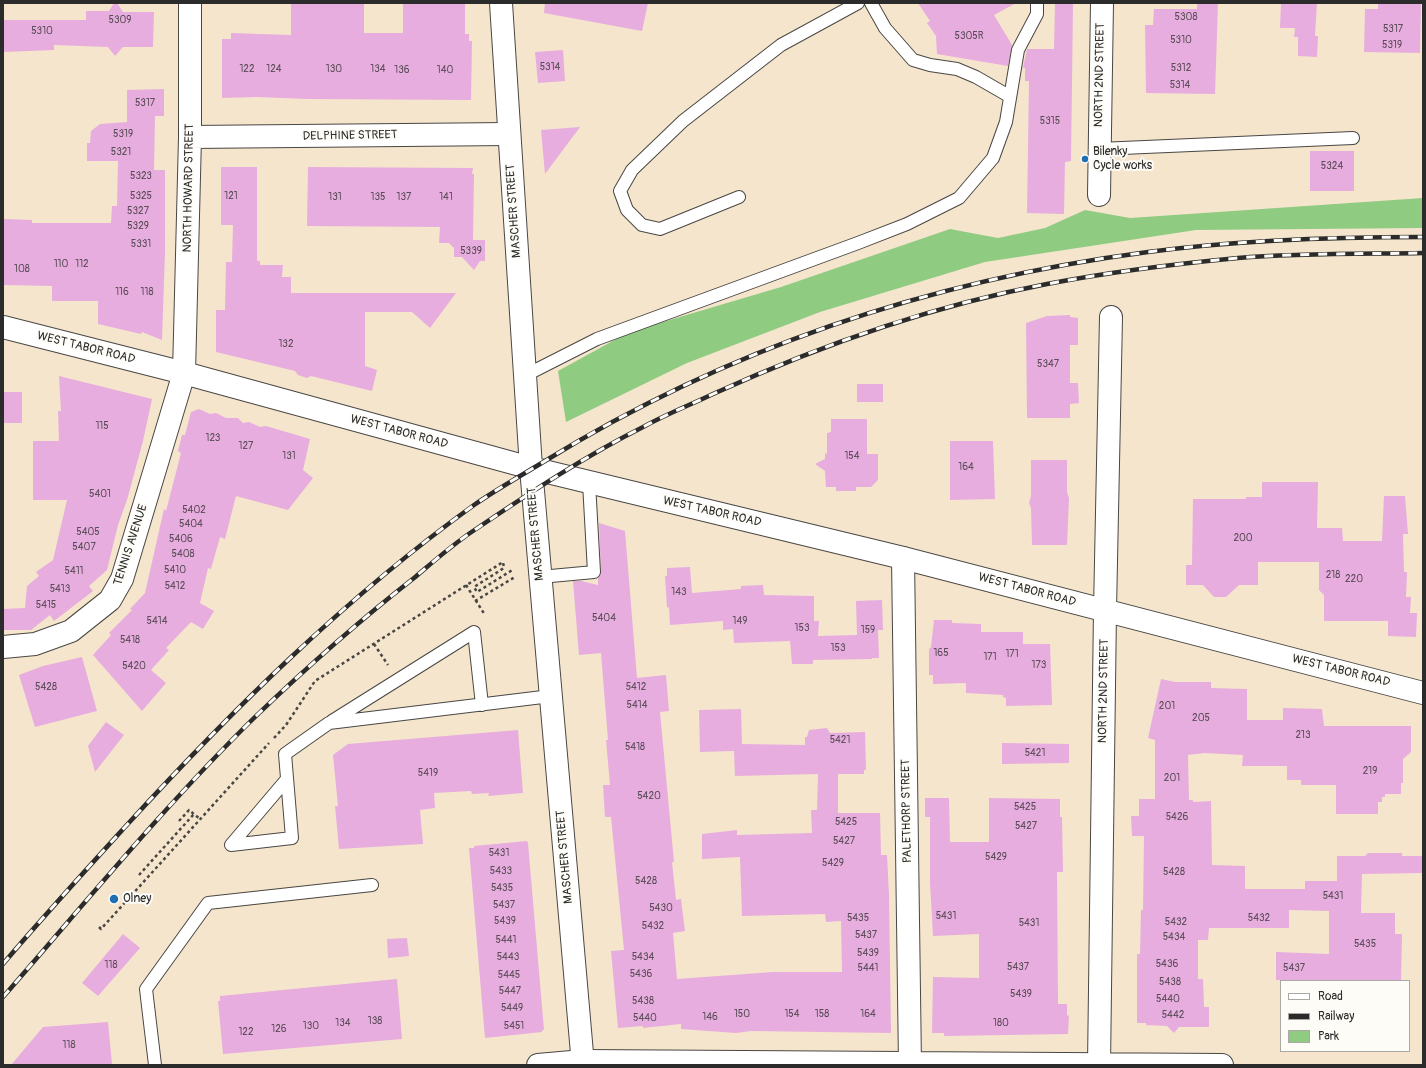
<!DOCTYPE html>
<style>
body{margin:0}
#map{position:relative;width:1426px;height:1068px;overflow:hidden;background:#f5e5cd;font-family:Pangolin,sans-serif}
canvas{display:block}
.frame{position:absolute;inset:0;border:4px solid #2b2b2b;pointer-events:none}
.legend{position:absolute;left:1280px;top:980px;width:130px;height:72px;box-sizing:border-box;background:#fdfcf7;border:1px solid #a9a8a5;margin:0;padding:5px 7px;list-style:none;font-size:12px;color:#2b2b2b}
.legend li{display:flex;align-items:center;gap:8px;height:20px}
.legend b{width:20px;border:1px solid #a9a8a5}
</style>
<div id="map">
<canvas width="1426" height="1068"></canvas>
<div class="frame"></div>
<ul class="legend">
<li><b style="height:5px;background:#fff"></b>Road</li>
<li><b style="height:5px;background:#2b2b2b"></b>Railway</li>
<li><b style="height:11px;background:#8fcc82"></b>Park</li>
</ul>
</div>
<script>
const context = document.querySelector('canvas').getContext('2d');
context.lineJoin = 'round';
function paint(path, color) { context.fillStyle = color; context.fill(path, 'evenodd'); }
function trace(path, color, width, dash) { context.strokeStyle = color; context.lineWidth = width; context.lineCap = dash ? 'butt' : 'round'; context.setLineDash(dash || []); context.stroke(path); }
function label(font, color, halo, rows, align = 'center') {
  context.font = font + ' Pangolin,sans-serif'; context.lineWidth = 4; context.setLineDash([]); context.textBaseline = 'middle'; context.strokeStyle = halo; context.fillStyle = color; for (const [text, x, y, turn = 0] of rows) {
    context.save(); context.translate(x, y); context.rotate((+turn || 0) * Math.PI / 180); context.textAlign = isNaN(turn) ? turn : align; if (halo) context.strokeText(text, 0, 0); context.fillText(text, 0, 0); context.restore();
  }
}
paint(new Path2D(`
 M1423 198V228L1196 230 985 262 820 312 687 363 566 422 558 371 629 332 781 287 950 229 998 238 1045 228 1085 210 1130 218Z`), '#8fcc82');
paint(new Path2D(`
 M114 3H117L123 12H154L153 47H123L115 56 108 47 54 45V50L3 52V20H86V11H109Z
 M291 3H364V33H403V3H465V34H469V41H472L471 100 308 99 257 97 222 98V39H231V33L291 35Z
 M545 3H648L642 31 544 13Z
 M918 3H1016L994 15 1012 45 1008 66 937 54 936 36 927 23 930 21Z
 M1055 3H1073L1071 161 1065 162 1064 214 1027 213 1029 81H1025V68H1023L1027 49H1054Z
 M1197 3H1218L1215 94 1146 93 1145 25H1153L1154 9H1197Z
 M1281 3H1317L1315 36H1318L1317 57 1298 56V37H1294L1295 28H1280Z
 M1378 3H1421L1420 53 1364 52 1365 9H1378Z
 M563 50 565 81 538 83 535 52Z
 M164 89V116H155L154 170H165V253L162 340 142 332 141 334 98 324V301H52V286L3 285V219L32 220V223H111L112 206H117L118 161H87V143H90L91 131 100 124 127 122V90Z
 M580 127 545 174 541 130Z
 M1310 151H1354V191H1310Z
 M221 167H257V261H260V265H283L282 277H291V293H456L430 328 412 312H365V366L377 370 372 391 311 376 307 378 298 375 295 371 216 352V310H225L226 262H232L233 225H221Z
 M308 167 473 168 472 174H474L473 240H485V261H480L474 270 462 257H454V248L449 243H439L440 227 307 226Z
 M1070 315V317L1078 318V345H1070V383H1078L1079 403 1070 404V418H1027L1026 323 1047 316Z
 M59 376 152 399 143 441 127 500 118 525 107 570 89 586 93 591 54 621 50 615 31 630H3V609L25 608 27 586 39 576 36 572 53 560 67 500H33V441H59L58 411H61Z
 M857 384H883V402H857Z
 M3 392H22V423H3Z
 M199 409 210 414 216 413 226 418H238L243 423 249 422 260 427 266 426 310 439 303 470 313 478 288 510 236 496 225 539 220 537 211 569 208 568 200 603 214 611 203 629 191 622 166 648 169 650 151 670 166 683 142 711 93 655 111 635 109 633 132 610 130 609 145 593 164 509 166 511 181 453 178 451 182 435H185L191 412Z
 M831 419H867V454H878V480L871 487H856V491H836V487H826L825 471 815 464 825 459V453L827 454V433L831 432Z
 M950 441H993L995 499 950 500Z
 M1031 460H1067V492L1069 498 1067 545H1032L1031 508 1029 503 1031 496Z
 M1262 482H1318L1317 528H1342L1343 541H1382L1384 496H1405L1408 534H1403L1404 572H1407L1406 597H1411L1410 613H1417L1416 637 1388 636V621H1324V595L1319 590V562H1258V585H1239L1226 597H1214L1203 585H1186V565H1192L1193 499H1246V497H1262Z
 M599 523 625 531 637 678 666 675 669 711 660 712 674 862H672L676 900 681 899 685 931 673 933 677 979 773 972H842L841 921 826 922 825 914 742 916 740 857 702 859V834L737 830V835L812 833 811 810H817L818 774 735 776 734 751 700 752 699 710 741 709 742 744 805 745V737H807L809 730 827 728 830 733 865 732 866 770H864V774H838V813H880L881 855H887L889 895 891 1033 751 1031 736 1033 681 1029V1024L643 1028V1026L618 1028 611 951 624 950 611 817H605L603 785H610L606 740H608L601 653 579 655 573 581H581L598 585V578L601 572Z
 M690 567 692 593 741 589V586L763 585 764 595 814 596V621H819L818 636 857 635 856 601 882 600 883 630H878L879 658H872V659L813 660V664H792L790 641 734 643 733 629 723 630V621L670 625 669 607 667 608 665 576H667V568Z
 M934 620H952V623L981 624V632H1023V644H1050L1052 705 1006 706V698L1003 697V695L966 693V683L933 684V675H929V649L931 647Z
 M82 657 97 711 35 727 19 675 43 666Z
 M1161 679 1175 682H1211V688L1247 689V720H1283V708L1322 709 1324 726H1411V752L1403 759V783H1401V794H1385V797H1382V802H1378V814H1336V785H1301V780H1287V766H1242L1243 755 1205 753 1188 755 1189 800H1193V802L1211 801 1212 865 1245 866V889H1305V881H1337V856H1365L1368 853H1402V856H1423V873L1362 874 1361 913H1395V934H1402L1401 981 1276 980V952L1329 954V911L1289 910V928H1209L1208 940H1198V979H1203L1204 1007H1209V1027H1179L1174 1033 1167 1026 1146 1025V1023H1137V954H1140L1141 910H1143L1144 836H1132L1131 816H1139V799H1155V740L1148 738Z
 M106 722 124 735 95 772 88 746Z
 M518 730 523 793 488 796 489 793 472 794 471 791 434 793 435 808 420 810 423 844 339 849 335 806H338L333 755 348 744Z
 M1002 743 1069 744V763L1002 764Z
 M925 798H949L950 842H989V798L1060 799V817H1062L1063 872H1057L1058 1004H1067V1016L1069 1015 1068 1034 944 1036V1033H932L933 977 979 978V934L933 936 930 883V817H925Z
 M527 841 528 843 544 1030H542V1032L485 1038 469 848H474V846Z
 M123 934 140 948 98 996 82 983Z
 M407 938 409 956 388 958 387 939Z
 M397 979 402 1039 223 1054 218 1001H220V996Z
 M108 1022 112 1064 11 1065 43 1027Z`), '#e7adde');
const lane = new Path2D(`
 M871 3 885 28 913 60 930 65 957 69 976 77 1009 96
 M1099 149 1353 138
 M739 197 660 229 642 225 627 210 620 191 632 170 683 121 781 45 858 3
 M524 376 597 339 858 243 907 224 959 198 993 158 1006 122 1018 50 1037 14V3
 M540 577 594 572 589 483
 M332 721 474 632 482 705
 M287 779 231 845 292 838 285 754 329 723 551 696
 M155 1065 146 989 208 903 372 885`);
const street = new Path2D(`
 M190 137 509 134
 M1099 195 1102 3
 M903 558 910 1065
 M3 647 35 644 71 631 110 600 122 579 184 373 190 137V3
 M538 1065 583 1061 1222 1065
 M1099 1065 1105 610 1111 317`);
const secondary = new Path2D(`
 M501 3 531 468 583 1065
 M3 327 184 373 531 468 903 558 1423 693`);
trace(lane, '#494743', 14);
trace(street, '#494743', 24);
trace(secondary, '#494743', 24);
trace(new Path2D(`
 M466 585 485 615
 M475 601 515 577
 M374 644 388 665
 M274 738 286 725 315 681 503 562 504 568 474 587 477 592 514 569
 M179 821 189 810 200 819
 M139 875 194 814
 M99 927 101 929 269 743`), '#494743', 2.5, [3, 3]);
trace(lane, '#fff', 12);
trace(street, '#fff', 22);
trace(secondary, '#fff', 22);
const rail = new Path2D(`
 M3 964C42 918 84 872 125 827 232 710 345 598 474 505 497 489 522 475 545 461 730 347 933 280 1148 252 1239 240 1332 237 1423 237
 M3 997C86 902 166 804 256 716 306 668 359 621 414 578 433 562 452 545 473 531 528 494 585 456 645 426 667 414 690 405 713 394 821 345 931 306 1047 284 1110 272 1174 264 1238 258 1300 253 1362 254 1423 253`);
trace(rail, '#2b2b2b', 4.5);
trace(rail, '#fdfcf7', 3, [9]);
for (const [x, y, r, color] of [
 [1085,159,4,"#1f6fb2"],
 [114,899,5,"#1f6fb2"]
]) { const dot = new Path2D(); dot.arc(x, y, r, 0, 2 * Math.PI); context.fillStyle = color; context.fill(dot); trace(dot, '#fdfcf7', 1.5); }
label('10px', '#5a4c58', null, [
 ["5308",1186,17],
 ["5309",120,20],
 ["5317",1393,29],
 ["5310",42,31],
 ["5305R",969,36],
 ["5310",1181,40],
 ["5319",1392,45],
 ["5314",550,67],
 ["5312",1181,68],
 ["122",247,69],
 ["124",274,69],
 ["130",334,69],
 ["134",378,69],
 ["136",402,70],
 ["140",445,70],
 ["5314",1180,85],
 ["5317",145,103],
 ["5315",1050,121],
 ["5319",123,134],
 ["5321",121,152],
 ["5324",1332,166],
 ["5323",141,176],
 ["5325",141,196],
 ["121",231,196],
 ["131",335,197],
 ["135",378,197],
 ["137",404,197],
 ["141",446,197],
 ["5327",138,211],
 ["5329",138,226],
 ["5331",141,244],
 ["5339",471,251],
 ["110",61,264],
 ["112",82,264],
 ["108",22,269],
 ["116",122,292],
 ["118",147,292],
 ["132",286,344],
 ["5347",1048,364],
 ["115",102,426],
 ["123",213,438],
 ["127",246,446],
 ["131",289,456],
 ["154",852,456],
 ["164",966,467],
 ["5401",100,494],
 ["5402",194,510],
 ["5404",191,524],
 ["5405",88,532],
 ["200",1243,538],
 ["5406",181,539],
 ["5407",84,547],
 ["5408",183,554],
 ["5410",175,570],
 ["5411",74,571],
 ["218",1333,575],
 ["220",1354,579],
 ["5412",175,586],
 ["5413",60,589],
 ["143",679,592],
 ["5415",46,605],
 ["5404",604,618],
 ["5414",157,621],
 ["149",740,621],
 ["153",802,628],
 ["159",868,630],
 ["5418",130,640],
 ["153",838,648],
 ["165",941,653],
 ["171",1012,654],
 ["171",990,657],
 ["173",1039,665],
 ["5420",134,666],
 ["5428",46,687],
 ["5412",636,687],
 ["5414",637,705],
 ["201",1167,706],
 ["205",1201,718],
 ["213",1303,735],
 ["5421",840,740],
 ["5418",635,747],
 ["5421",1035,753],
 ["219",1370,771],
 ["5419",428,773],
 ["201",1172,778],
 ["5420",649,796],
 ["5425",1025,807],
 ["5426",1177,817],
 ["5425",846,822],
 ["5427",1026,826],
 ["5427",844,841],
 ["5431",499,853],
 ["5429",996,857],
 ["5429",833,863],
 ["5433",501,871],
 ["5428",1174,872],
 ["5428",646,881],
 ["5435",502,888],
 ["5431",1333,896],
 ["5437",504,905],
 ["5430",661,908],
 ["5431",946,916],
 ["5435",858,918],
 ["5432",1259,918],
 ["5439",505,921],
 ["5432",1176,922],
 ["5431",1029,923],
 ["5432",653,926],
 ["5437",866,935],
 ["5434",1174,937],
 ["5441",506,940],
 ["5435",1365,944],
 ["5439",868,953],
 ["5443",508,957],
 ["5434",643,957],
 ["5436",1167,964],
 ["118",111,965],
 ["5437",1018,967],
 ["5441",868,968],
 ["5437",1294,968],
 ["5436",641,974],
 ["5445",509,975],
 ["5438",1170,982],
 ["5447",510,991],
 ["5439",1021,994],
 ["5440",1168,999],
 ["5438",643,1001],
 ["5449",512,1008],
 ["150",742,1014],
 ["154",792,1014],
 ["158",822,1014],
 ["164",868,1014],
 ["5442",1173,1015],
 ["146",710,1017],
 ["5440",645,1018],
 ["138",375,1021],
 ["134",343,1023],
 ["180",1001,1023],
 ["130",311,1026],
 ["5451",514,1026],
 ["126",279,1029],
 ["122",246,1032],
 ["118",69,1045]
]);
label('12px', '#2b2b2b', '#fdfcf7', [
 ["NORTH 2ND STREET",1100,75,-89],
 ["DELPHINE STREET",350,136,-1],
 ["NORTH HOWARD STREET",189,188,-89],
 ["MASCHER STREET",514,211,-94],
 ["WEST TABOR ROAD",86,348,14],
 ["WEST TABOR ROAD",399,432,15],
 ["WEST TABOR ROAD",712,512,13],
 ["MASCHER STREET",536,534,-95],
 ["TENNIS AVENUE",131,545,-72],
 ["WEST TABOR ROAD",1027,590,15],
 ["WEST TABOR ROAD",1341,671,14],
 ["NORTH 2ND STREET",1104,691,-89],
 ["PALETHORP STREET",907,811,-91],
 ["MASCHER STREET",565,857,-95]
]);
label('12px', '#2b2b2b', '#fdfcf7', [
 ["Bilenky",1093,152],
 ["Cycle works",1093,166],
 ["Olney",123,899]
], 'left');
</script>
